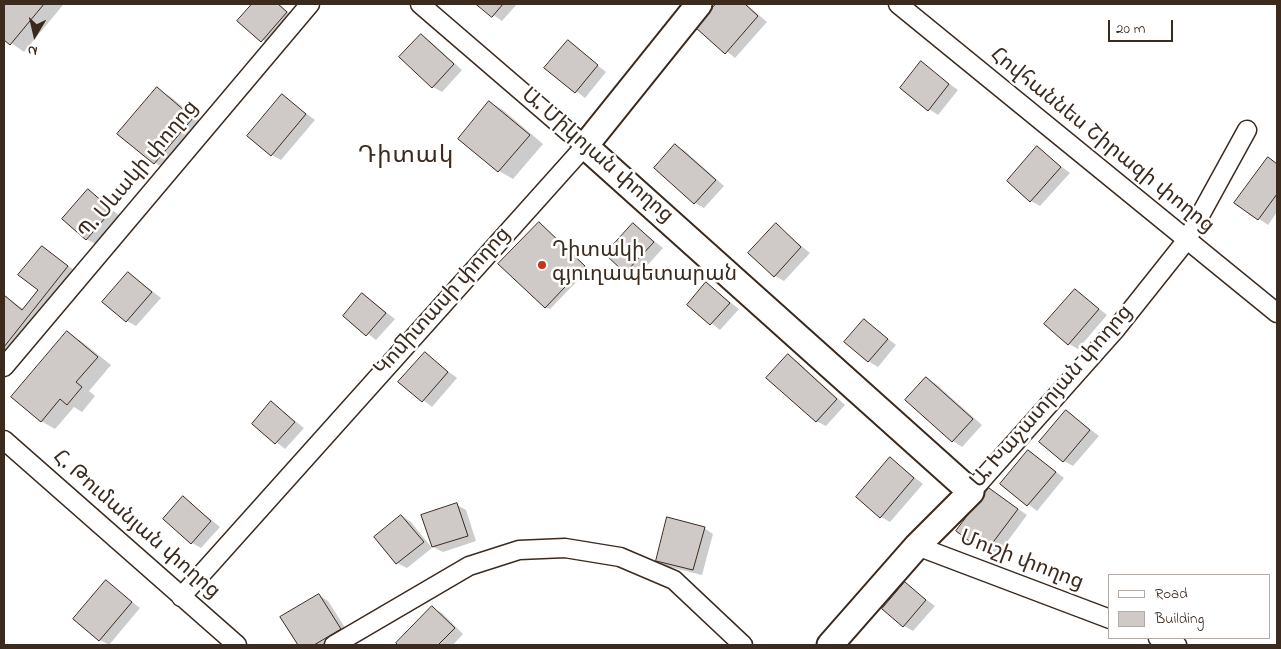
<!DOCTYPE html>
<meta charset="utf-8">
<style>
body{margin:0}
#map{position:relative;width:1281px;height:649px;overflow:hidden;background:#fff;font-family:"Indie Flower",sans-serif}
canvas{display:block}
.frame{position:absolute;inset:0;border:5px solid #3b2a1e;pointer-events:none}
.legend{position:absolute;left:1108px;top:574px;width:162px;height:65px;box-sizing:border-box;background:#fff;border:1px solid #b1aaa5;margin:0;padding:6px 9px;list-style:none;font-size:15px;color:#3b2a1e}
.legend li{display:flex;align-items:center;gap:10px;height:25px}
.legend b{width:25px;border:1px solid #b1aaa5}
.north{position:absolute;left:10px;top:10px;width:50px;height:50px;-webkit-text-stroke:4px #fff;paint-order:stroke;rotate:189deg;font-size:14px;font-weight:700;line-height:20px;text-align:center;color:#3b2a1e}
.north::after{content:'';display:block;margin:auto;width:18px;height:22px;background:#3b2a1e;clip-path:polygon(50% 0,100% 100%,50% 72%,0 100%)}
.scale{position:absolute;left:1108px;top:20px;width:65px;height:22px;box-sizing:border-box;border:2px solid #3b2a1e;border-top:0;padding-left:6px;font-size:15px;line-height:18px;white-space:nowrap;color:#3b2a1e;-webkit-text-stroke:4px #fff;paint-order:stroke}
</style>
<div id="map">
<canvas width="1281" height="649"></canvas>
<div class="frame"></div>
<ul class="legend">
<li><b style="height:6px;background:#fff"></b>Road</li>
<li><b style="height:14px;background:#cfcac7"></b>Building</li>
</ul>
<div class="north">N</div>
<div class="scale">20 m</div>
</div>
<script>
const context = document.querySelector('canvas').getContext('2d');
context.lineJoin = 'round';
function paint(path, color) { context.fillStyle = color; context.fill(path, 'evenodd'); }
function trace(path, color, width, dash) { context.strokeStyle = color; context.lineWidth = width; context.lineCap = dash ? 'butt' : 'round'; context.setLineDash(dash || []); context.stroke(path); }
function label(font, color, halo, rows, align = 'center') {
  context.font = font + ' "Indie Flower","Noto Sans Armenian",sans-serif'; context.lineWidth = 5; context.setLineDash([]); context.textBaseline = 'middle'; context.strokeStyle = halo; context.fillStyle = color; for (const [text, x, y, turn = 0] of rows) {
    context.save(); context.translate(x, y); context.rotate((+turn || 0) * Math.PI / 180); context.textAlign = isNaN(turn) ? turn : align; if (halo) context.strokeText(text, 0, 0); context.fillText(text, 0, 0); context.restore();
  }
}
paint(new Path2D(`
 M4 4H62L63 5 24 52 4 38Z
 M254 4H279L295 18 271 46 239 21Z
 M478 4H517L502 21Z
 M718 4H746L767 22 735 58 697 27Z
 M421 35 430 41 462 70 442 92 433 87Z
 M568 42 606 72 585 98 546 68Z
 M921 63 958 90 938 115 929 109Z
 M157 89 171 97 206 126 169 171 155 163 119 134Z
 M282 96 315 120 281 160 272 155Z
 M489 102 503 110 543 144 513 179 499 171 459 138Z
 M675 145 685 151 724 186 704 208 695 203Z
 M1037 148 1070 173 1040 206 1031 201Z
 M1268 159 1277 164V212L1268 225 1236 203Z
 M88 191 120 216 96 244 86 239Z
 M539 223 589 269 550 309 545 307Z
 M634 225 663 248 636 278 606 254Z
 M776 225 810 253 784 281 775 276Z
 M42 247 81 275 4 372V295L23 309 39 290Z
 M129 273 161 298 136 326 127 321Z
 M707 284 739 309 720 330 688 305Z
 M1075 290 1107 315 1078 349 1069 344Z
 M363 294 395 319 376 340 344 315Z
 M864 320 896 345 878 367 868 361Z
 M67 333 81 341 111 365 89 391 95 396 82 412 74 407 55 429 41 421Z
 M425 354 457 378 432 407 400 382Z
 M788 356 797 361 845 405 826 426 816 421Z
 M926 378 936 384 982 425 962 447 953 441 907 400Z
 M272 403 304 428 285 449 253 424Z
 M1066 411 1099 436 1073 466 1064 461Z
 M1029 451 1064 478 1037 511 1002 484Z
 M891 459 923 484 890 522 881 517Z
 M989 489 1027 515 995 558 957 531Z
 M183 497 220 527 201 548 192 543Z
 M457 505 466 510 476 541 443 552 433 547 423 516Z
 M402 516 411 522 432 548 407 568 397 563Z
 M704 528 713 534 702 575 666 566 657 560Z
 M106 582 140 608 109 645 100 640Z
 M905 584 935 606 913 631 904 626Z
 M319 595 328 601 349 634 331 645H299L282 618Z
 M432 608 442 613 463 634 453 645H400L397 643Z`), '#0003');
const building = new Path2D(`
 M4 4H44L10 45 4 40Z
 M252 4H278L287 12 261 42 237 21Z
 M476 4H503L492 17Z
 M716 4H745L758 16 725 54 695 27Z
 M421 34 454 64 432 88 399 57Z
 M568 40 598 65 575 93 544 68Z
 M921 61 949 84 928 111 900 88Z
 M157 87 193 118 154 164 117 134Z
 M282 94 306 114 271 156 247 136Z
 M489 101 530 135 498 172 458 139Z
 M675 144 716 180 694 204 654 168Z
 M1037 146 1061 167 1030 202 1007 181Z
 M1268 157 1277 164V194L1258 220 1234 203Z
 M88 189 112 210 86 240 62 219Z
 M539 222 585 266 545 308 498 264Z
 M633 223 654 242 625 273 605 254Z
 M776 223 801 247 774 277 748 253Z
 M42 246 68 266 4 347V295L22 310 38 290 18 275Z
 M128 272 152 292 126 322 102 302Z
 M706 282 730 303 710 325 687 305Z
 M1075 289 1099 309 1068 345 1044 324Z
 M362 293 386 313 366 336 343 316Z
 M864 319 888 339 868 362 844 342Z
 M67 331 98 357 76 382 82 387 67 405 60 399 41 422 11 397Z
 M425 352 448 372 422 402 398 382Z
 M788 354 837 399 816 422 766 378Z
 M926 377 973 419 952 442 905 400Z
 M271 401 295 422 275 444 252 424Z
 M1066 410 1090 430 1063 462 1039 442Z
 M1028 450 1056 472 1027 506 1000 484Z
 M890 457 914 478 880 518 856 497Z
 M989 488 1018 509 985 553 956 531Z
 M183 496 211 521 191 544 163 519Z
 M457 503 468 536 432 547 421 515Z
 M401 515 424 542 396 564 374 537Z
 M667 517 705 527 693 570 656 561Z
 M106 580 132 602 99 641 73 619Z
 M905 582 926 600 903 627 882 609Z
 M319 594 341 629 314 645H298L280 617Z
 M432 606 455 628 438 645H398L396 643Z`);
paint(building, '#cfcac7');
trace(building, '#3b2a1e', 1);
const minor = new Path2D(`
 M898 4 1277 313
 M4 367 310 4
 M4 440 237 645
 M971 492 1116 329 1186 241 1247 130
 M917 546 1110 619
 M181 597 585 146 420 4
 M1158 638 1177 645
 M334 645 469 566 519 550 565 548 620 557 674 580 743 645`);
const secondary = new Path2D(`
 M699 4 585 146 971 492 917 546 830 645`);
trace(minor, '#3b2a1e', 21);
trace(secondary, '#3b2a1e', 29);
trace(minor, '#fff', 18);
trace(secondary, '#fff', 25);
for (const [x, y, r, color] of [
 [542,265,5,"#c8321e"]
]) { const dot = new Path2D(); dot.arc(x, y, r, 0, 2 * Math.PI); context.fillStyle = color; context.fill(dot); trace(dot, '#fff', 2); }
label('21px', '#3b2a1e', '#fff', [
 ["Հովհաննես Շիրազի փողոց",1101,142,39],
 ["Ա. Միկոյան փողոց",596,157,41],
 ["Պ. Սևակի փողոց",140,171,-50],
 ["Կոմիտասի փողոց",444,303,-48],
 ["Ա. Խաչատրյան փողոց",1053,398,-49],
 ["Հ. Թումանյան փողոց",135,526,41],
 ["Մուշի փողոց",1021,562,21]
]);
label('21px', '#3b2a1e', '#fff', [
 ["Դիտակի",552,253],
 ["գյուղապետարան",552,277]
], 'left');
context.letterSpacing = '1px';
label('24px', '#3b2a1e', '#fff', [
 ["Դիտակ",406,158]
]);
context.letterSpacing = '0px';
</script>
